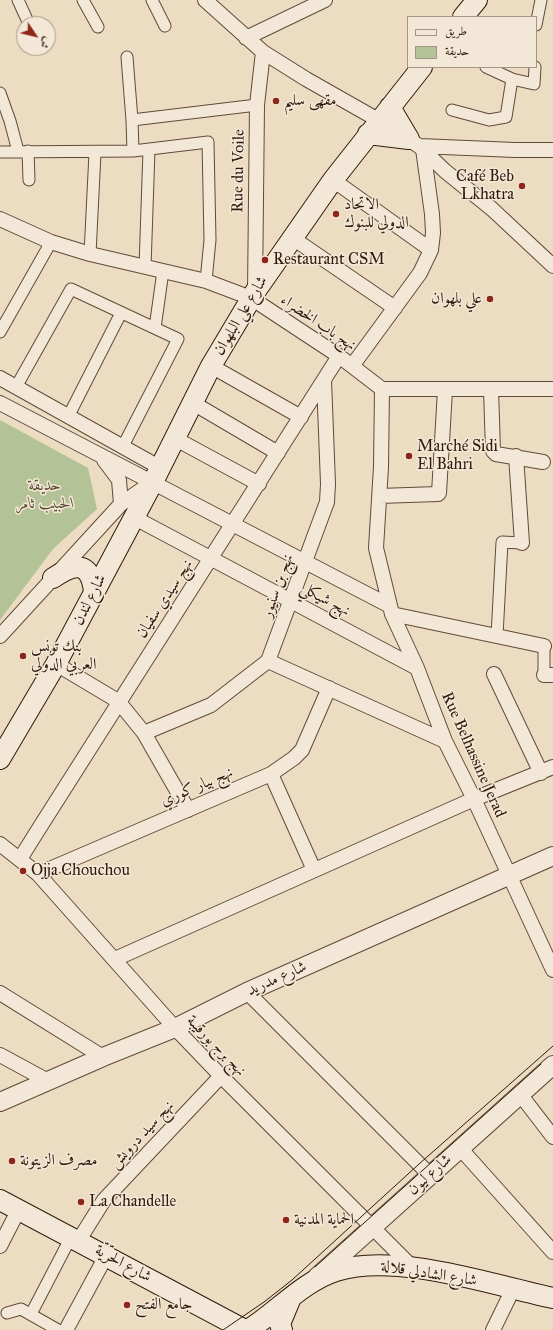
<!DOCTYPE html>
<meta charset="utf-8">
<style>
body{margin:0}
#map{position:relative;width:553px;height:1330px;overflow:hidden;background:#ecdcc2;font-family:"IM FELL Great Primer",Amiri,serif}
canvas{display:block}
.legend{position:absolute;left:407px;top:16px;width:130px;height:52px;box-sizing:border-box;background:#f3e8d7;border:1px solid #a59586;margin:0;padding:5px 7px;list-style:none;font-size:12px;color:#31190c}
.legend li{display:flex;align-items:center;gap:8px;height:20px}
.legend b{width:20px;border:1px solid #a59586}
.north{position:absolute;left:16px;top:16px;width:40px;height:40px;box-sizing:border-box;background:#f3e8d7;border:1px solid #a59586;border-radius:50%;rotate:125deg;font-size:11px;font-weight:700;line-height:16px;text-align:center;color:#31190c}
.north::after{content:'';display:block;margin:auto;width:14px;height:18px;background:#8f2418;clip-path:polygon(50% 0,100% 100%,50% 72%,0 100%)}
</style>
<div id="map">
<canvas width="553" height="1330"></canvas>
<ul class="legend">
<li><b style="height:5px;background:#f3e8d7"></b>طريق</li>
<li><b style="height:11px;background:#b3c297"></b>حديقة</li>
</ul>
<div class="north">ش</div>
</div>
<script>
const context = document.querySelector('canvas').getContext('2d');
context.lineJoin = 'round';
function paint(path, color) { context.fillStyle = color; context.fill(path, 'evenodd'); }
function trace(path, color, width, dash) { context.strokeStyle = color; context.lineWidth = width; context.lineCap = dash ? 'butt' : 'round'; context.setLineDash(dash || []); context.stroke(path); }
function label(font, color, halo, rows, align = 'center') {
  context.font = font + ' "IM FELL Great Primer",Amiri,serif'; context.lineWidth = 3; context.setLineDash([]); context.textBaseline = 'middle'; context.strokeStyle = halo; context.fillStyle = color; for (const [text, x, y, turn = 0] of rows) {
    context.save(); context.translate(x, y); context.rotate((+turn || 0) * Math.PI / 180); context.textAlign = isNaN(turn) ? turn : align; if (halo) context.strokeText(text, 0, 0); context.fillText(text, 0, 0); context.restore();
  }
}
paint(new Path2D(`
 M0 420 88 468 97 509 53 549 0 620Z`), '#b3c297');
const pedestrian = new Path2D(`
 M18 0 29 24
 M83 0 98 27
 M152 0 165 26
 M536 25 541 0
 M127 57 132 120 133 151
 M486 67 512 79 534 84 535 67
 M0 93 10 121 18 151
 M452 110 489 120 506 117 512 79
 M132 120 257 105
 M28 151 29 180
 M0 152 133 151 208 142 210 240 206 281
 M90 254 95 153
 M145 267 149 150
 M155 328 163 271
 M0 332 51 242
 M16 387 71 289 178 339 123 446
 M68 417 121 313
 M497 636 502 542 522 543
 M544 675V646
 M7 1313 21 1309 58 1330
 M31 1314 71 1237`);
const minor = new Path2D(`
 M205 0 263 52 306 79 380 121 419 146 445 171 492 209 553 266
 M246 38 325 0
 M419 146 515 150H553
 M333 180 431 250
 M0 219 51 242 90 254 206 281 251 298 339 356 382 389H553
 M291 237 395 308
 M255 292 257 105 263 52
 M211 366 301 417
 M352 366 420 273 431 250 433 233 432 214 423 149
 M0 378 159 467
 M382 389 381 467 376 548 392 614 417 668 445 741 474 799 553 970
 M491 389 493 451 496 454 543 462
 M0 403 390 606
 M193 403 278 453
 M174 438 259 484
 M516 456 522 543
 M104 460 119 480 121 504
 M379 496 438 494 439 493 445 390
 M133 517 417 668
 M392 614 544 646
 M0 636 121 504 151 483
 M268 661 445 741
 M56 664 118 701 144 733 188 810
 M494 674 541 773
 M544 675H553
 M144 733 211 705 268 661 327 502 328 484 324 380
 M271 774 314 870
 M0 844 38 874 175 1028 221 1076 413 1268
 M20 859C125 691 233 525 339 356
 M38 874 271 774 294 758 302 750 329 688
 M115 959 474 799 553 767
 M247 992 430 1175
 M0 993 103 1057
 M0 1055 48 1081
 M520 1094 553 1137
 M460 1148 553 1252
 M79 1240 104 1200 221 1076
 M0 1246 19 1209
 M66 1330 106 1256
 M493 1330 513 1289`);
const tertiary = new Path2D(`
 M0 1102 103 1057 175 1028 247 992 553 856
 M317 1277 553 1065`);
const secondary = new Path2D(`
 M463 17 477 0
 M368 134 409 139 390 107
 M53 578C75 563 90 561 94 591
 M0 759 56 664 153 482 211 366 255 292 333 180 422 67
 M0 1200 245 1330
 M248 1330C277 1312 302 1282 336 1271 396 1252 492 1285 553 1298
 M282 1330 280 1324 290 1300`);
trace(pedestrian, '#604a3a', 13);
trace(minor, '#604a3a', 16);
trace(tertiary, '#604a3a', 20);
trace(secondary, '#31190c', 22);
trace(pedestrian, '#f3e8d7', 11);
trace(minor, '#f3e8d7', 14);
trace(tertiary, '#f3e8d7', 18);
trace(secondary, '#f3e8d7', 20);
trace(new Path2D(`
 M315 1267 541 1064
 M223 1330 264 1302 292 1280 419 1164 553 1046`), '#31190c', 1);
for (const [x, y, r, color] of [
 [276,101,4,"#8f2418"],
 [522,186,4,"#8f2418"],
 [336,214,4,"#8f2418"],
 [265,260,4,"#8f2418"],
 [490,299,4,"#8f2418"],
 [409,456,4,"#8f2418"],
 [23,656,4,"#8f2418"],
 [23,871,4,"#8f2418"],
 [12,1161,4,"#8f2418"],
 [81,1202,4,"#8f2418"],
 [286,1220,4,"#8f2418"],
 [127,1305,4,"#8f2418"]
]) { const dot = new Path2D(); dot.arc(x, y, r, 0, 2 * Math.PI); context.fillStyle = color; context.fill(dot); trace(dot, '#f3e8d7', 1.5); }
label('16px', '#31190c', '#f3e8d7', [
 ["مقهى سليم",284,101],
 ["Café Beb",514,177,"right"],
 ["Lkhatra",514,195,"right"],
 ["الاتحاد",344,205],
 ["الدولي للبنوك",344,223],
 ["Restaurant CSM",273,260],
 ["علي بلهوان",482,299,"right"],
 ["Marché Sidi",417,447],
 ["El Bahri",417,465],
 ["بنك تونس",31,647],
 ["العربي الدولي",31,665],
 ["Ojja Chouchou",31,871],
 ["مصرف الزيتونة",20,1161],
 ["La Chandelle",89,1202],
 ["الحماية المدنية",294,1220],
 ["جامع الفتح",135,1305]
], 'left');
label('16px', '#31190c', '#f3e8d7', [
 ["Rue du Voile",239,171,-89],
 ["شارع علي البلهوان",241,316,-59],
 ["نهج باب الخضراء",318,323,34],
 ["نهج بن سنيور",278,586,-70],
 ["نهج سيدي سفيان",165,599,-57],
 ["شارع لندن",90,600,-63],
 ["نهج شيكلي",325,600,28],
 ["Rue Belhassine Jerad",473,755,66],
 ["نهج بيار كوري",197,787,-23],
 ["شارع مدريد",277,979,-24],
 ["نهج برج بورقيبة",216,1046,46],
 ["نهج سيد درويش",142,1135,-47],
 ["شارع ليون",430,1175,-42],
 ["شارع الحرّيّة",123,1264,28],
 ["شارع الشادلي قلالة",429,1274,9]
]);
label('italic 16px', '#584c36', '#f3e8d7', [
 ["حديقة",45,486],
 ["الحبيب ثامر",45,504]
]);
</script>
